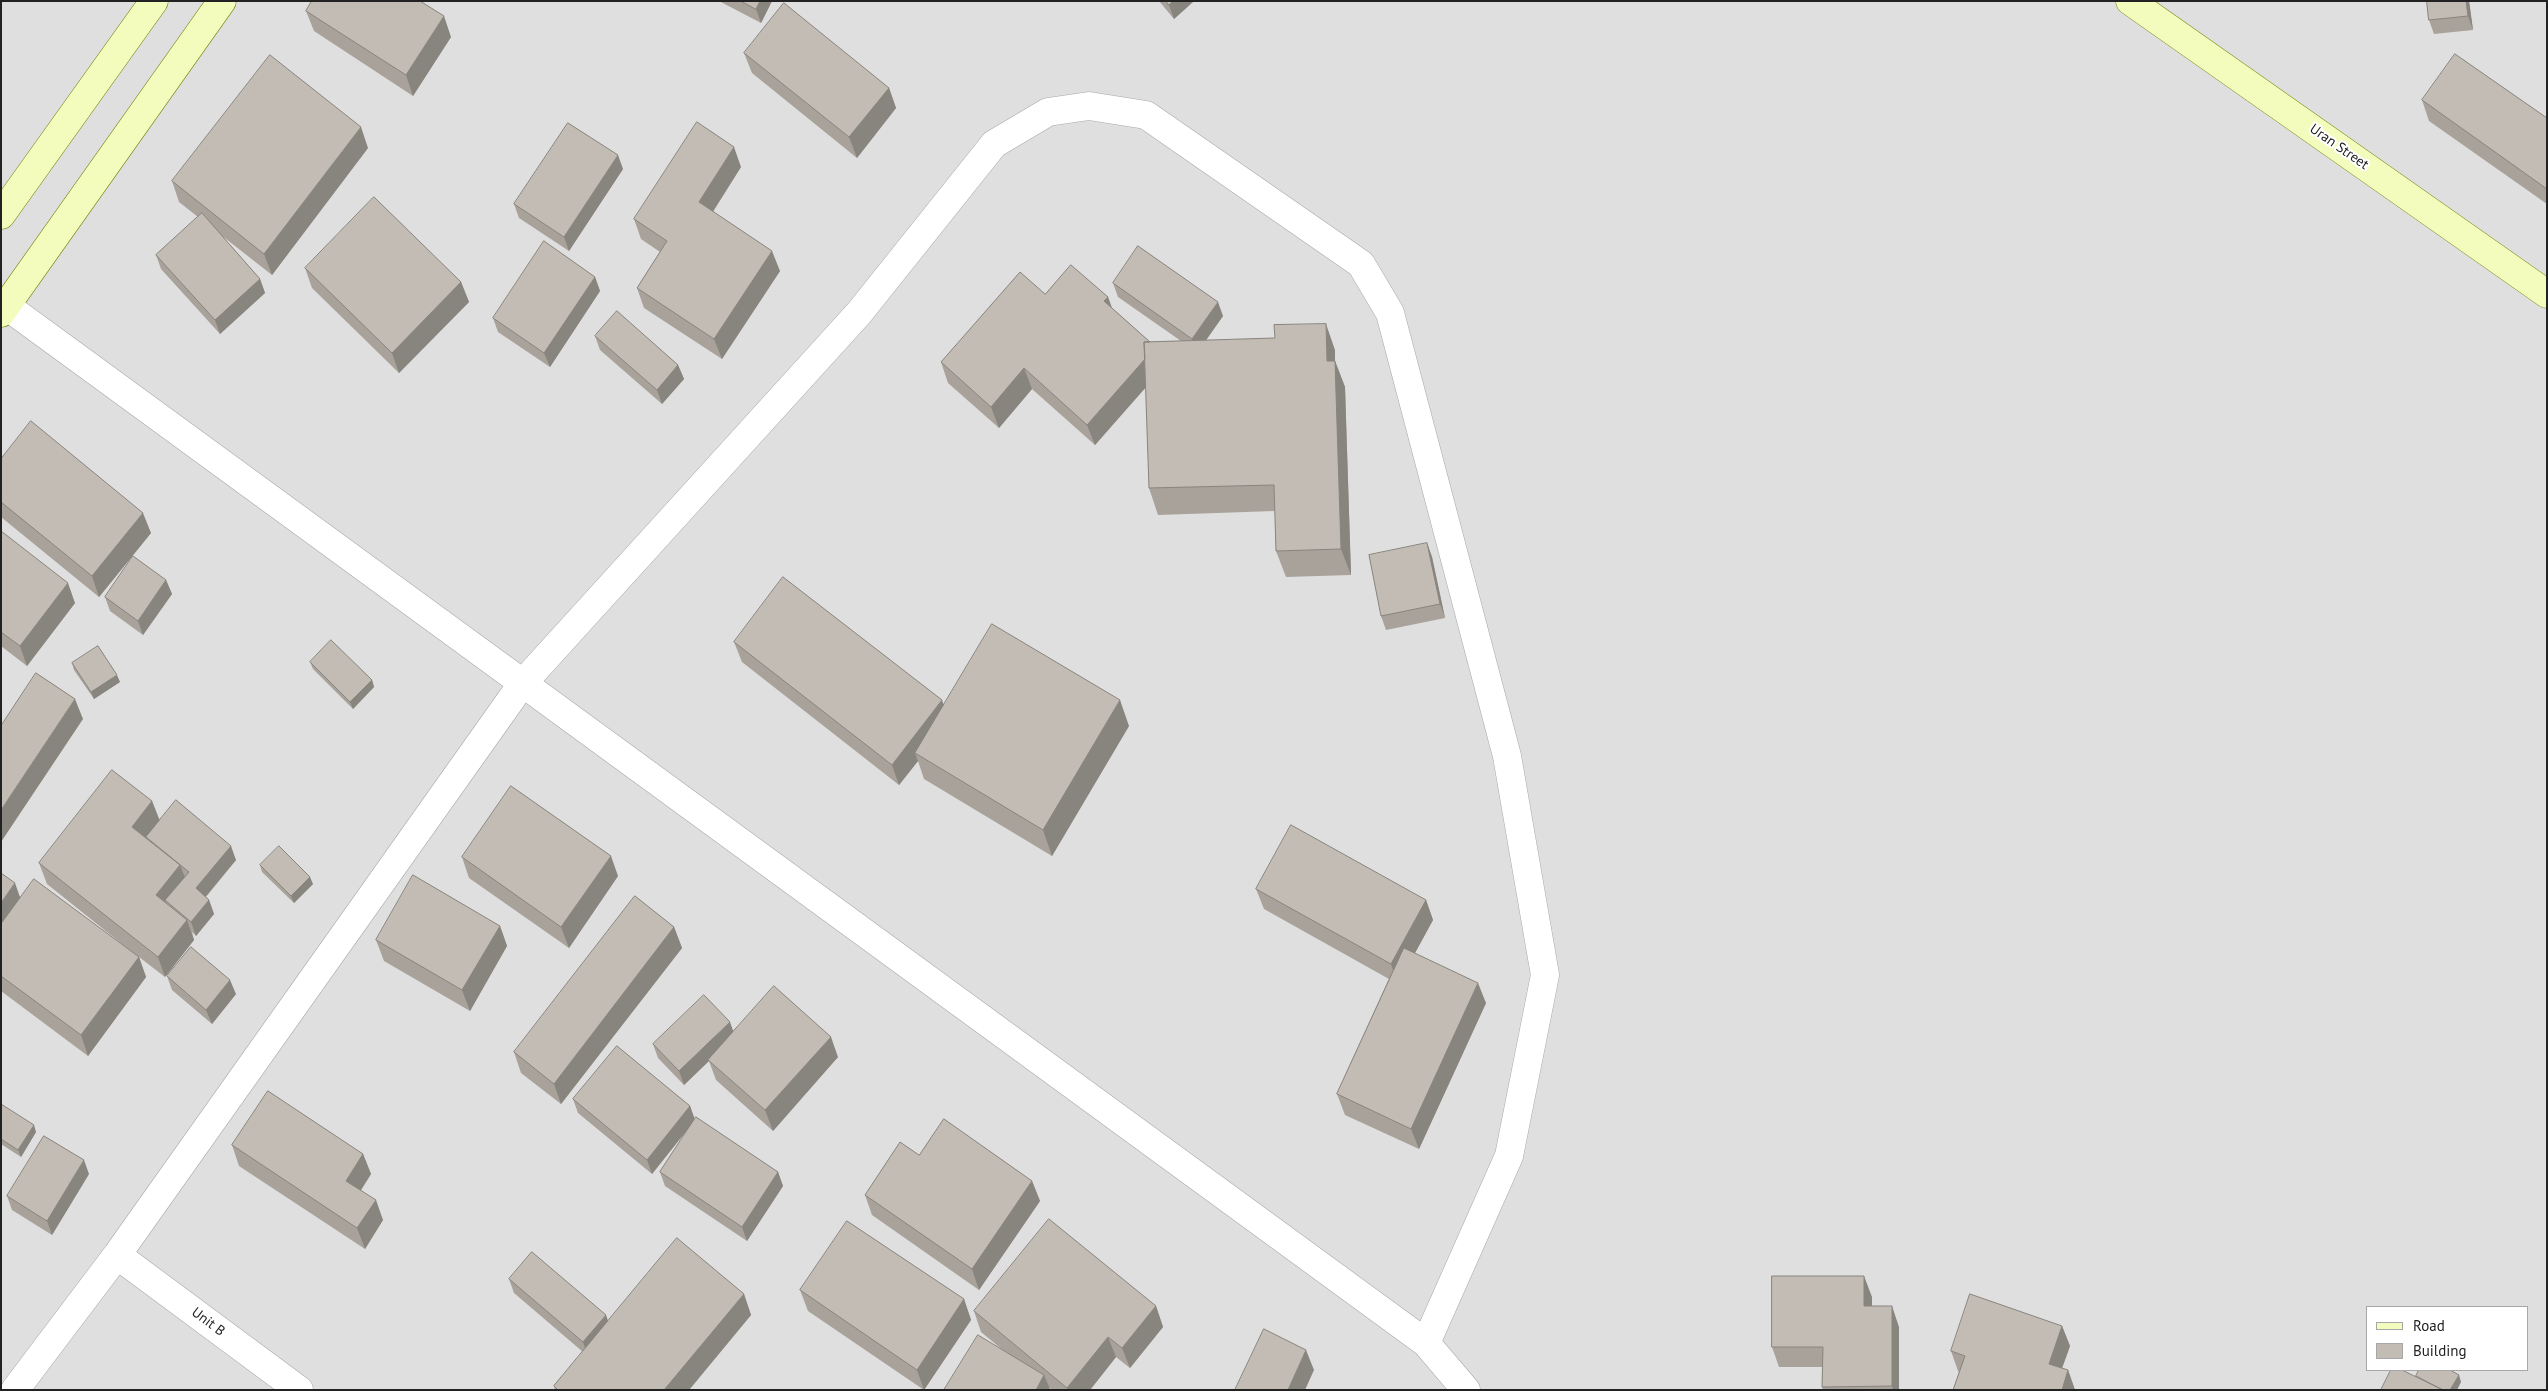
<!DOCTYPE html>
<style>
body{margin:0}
#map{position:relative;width:2548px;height:1391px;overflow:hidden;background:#f2f0e8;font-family:"PT Sans",sans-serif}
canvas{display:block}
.frame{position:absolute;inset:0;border:2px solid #222;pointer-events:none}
.legend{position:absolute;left:2366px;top:1306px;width:162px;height:65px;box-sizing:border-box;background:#fff;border:1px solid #a7a7a7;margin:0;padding:6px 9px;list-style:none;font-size:15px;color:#222}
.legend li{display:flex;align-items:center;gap:10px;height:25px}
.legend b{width:25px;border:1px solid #a7a7a7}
</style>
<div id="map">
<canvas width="2548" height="1391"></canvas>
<div class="frame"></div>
<ul class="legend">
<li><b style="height:6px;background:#f3fcbc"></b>Road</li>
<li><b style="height:14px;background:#c3bcb4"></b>Building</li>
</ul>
</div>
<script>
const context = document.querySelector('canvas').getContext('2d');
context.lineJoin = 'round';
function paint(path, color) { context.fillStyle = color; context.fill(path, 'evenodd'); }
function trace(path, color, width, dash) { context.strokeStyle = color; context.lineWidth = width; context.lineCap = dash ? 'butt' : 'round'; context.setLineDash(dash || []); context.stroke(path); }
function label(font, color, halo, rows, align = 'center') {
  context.font = font + ' "PT Sans",sans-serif'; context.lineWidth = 4; context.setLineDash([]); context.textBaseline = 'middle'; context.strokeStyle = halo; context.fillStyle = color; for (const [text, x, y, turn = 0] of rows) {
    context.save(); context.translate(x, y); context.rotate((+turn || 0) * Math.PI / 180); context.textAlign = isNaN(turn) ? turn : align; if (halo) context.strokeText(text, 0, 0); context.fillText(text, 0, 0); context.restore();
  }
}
paint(new Path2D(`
 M1 1H2547V1390H1ZM2367 1307H2527V1370H2367Z`), '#e0dfdf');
const street = new Path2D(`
 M1 302 1426 1343 1466 1390
 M117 1255 299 1390
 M15 1390 117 1255 522 684 859 313 994 144 1048 112 1089 106 1146 115 1361 264 1390 313 1507 756 1545 975 1509 1156 1426 1343`);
const secondary = new Path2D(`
 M2130 1 2547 294
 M1 215 154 1
 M1 313 222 1`);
trace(street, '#a9a9a9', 29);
trace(secondary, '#678001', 29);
trace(street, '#fff', 28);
trace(secondary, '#f3fcbc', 28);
paint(new Path2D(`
 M719 1H772L761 23Z
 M1159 1H1194L1174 19Z
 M2427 1H2469L2473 30 2434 34 2429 20Z
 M306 11 451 37 413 96 314 31Z
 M744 53 889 88 896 108 857 158 752 73Z
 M2422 100 2547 118V204L2429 121Z
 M368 148 272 275 221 235 260 279 265 293 220 334 161 269 156 255 198 217 179 202 172 181Z
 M741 167 713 212 780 271 722 359 644 308 637 288 660 252 641 239 634 219Z
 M623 169 569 251 519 218 514 204Z
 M305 268 461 282 469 302 399 373 312 288Z
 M595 277 600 291 550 367 498 332 493 318Z
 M1113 283 1223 316 1206 340 1335 350V361L1345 387 1351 575 1286 577 1276 551 1275 511 1158 515 1149 488 1146 387 1095 445 1032 389 999 428 948 383 941 362 1045 294 1108 297 1112 308 1150 342 1181 341 1118 297Z
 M595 336 678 365 684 379 662 404 600 350Z
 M1 459 151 533 99 597 1 517Z
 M1 531 75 603 27 666 1 646Z
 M1427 543 1432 557 1445 618 1386 630 1381 616Z
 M166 580 172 594 143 635 110 611 105 597Z
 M734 642 943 705 1129 726 1052 856 924 779 918 761 899 785 742 662Z
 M310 662 372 680 374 687 353 709 313 669Z
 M72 663 120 682 94 699 74 670Z
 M152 801 159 821 236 860 206 897 209 900 214 914 196 936 192 932 194 940 165 977 139 957 146 977 88 1056 1 991V873L21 898 137 956 47 884 39 863Z
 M462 857 618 876 569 948 469 878Z
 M260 865 313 884 294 903 262 872Z
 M1256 889 1426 900 1433 920 1415 953 1486 1003 1419 1149 1345 1115 1337 1094 1389 979 1264 909Z
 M500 926 507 946 470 1011 384 961 376 940Z
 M674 927 682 948 561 1104 521 1073 514 1052Z
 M167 976 236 994 212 1024 172 990Z
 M733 1032 838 1057 773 1131 716 1080 709 1061 684 1085 658 1058 653 1044Z
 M573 1099 690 1106 695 1120 778 1172 783 1186 747 1241 665 1186 660 1172 691 1125 652 1174 578 1113Z
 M1 1104 36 1132 21 1157 1 1144Z
 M232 1145 363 1154 371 1174 361 1190 383 1220 365 1249 239 1166Z
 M919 1155 1032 1181 1040 1201 979 1290 872 1215 865 1195Z
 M89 1174 52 1235 12 1210 7 1196Z
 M509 1279 608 1321 744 1294 751 1315 689 1390H555L554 1386 583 1352 514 1293Z
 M800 1290 964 1299 971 1320 924 1390 808 1311Z
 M1872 1297V1306L1899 1327V1390H1823L1822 1387V1367H1779L1772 1347Z
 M1156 1306 1163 1327 1130 1368 1116 1357 1090 1390H1052L1049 1387 1050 1389 981 1332 974 1311Z
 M2062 1326 2070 1346 2062 1368 2068 1370 2075 1390H1953L1959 1372 1958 1371 1951 1351Z`), '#a8a29b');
paint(new Path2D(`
 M760 1H772L761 23 756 9Z
 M1173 1H1194L1174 19 1169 5Z
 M2466 1H2469L2473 30 2468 16Z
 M444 16 451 37 413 96 406 75Z
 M889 88 896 108 857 158 849 137Z
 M361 127 368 148 272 275 264 254Z
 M734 147 741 167 706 222 699 202Z
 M618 155 623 169 569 251 564 237Z
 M772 251 780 271 722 359 714 339Z
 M595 277 600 291 550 367 544 353Z
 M260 279 265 293 220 334 215 320Z
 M461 282 469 302 399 373 392 353Z
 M1108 297 1115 317 1104 301Z
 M1218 302 1223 316 1197 353 1192 339Z
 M1326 324 1335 350V361L1345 387 1351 575 1341 549 1327 361Z
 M1147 357 1154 378 1095 445 1087 425Z
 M678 365 684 379 662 404 657 390Z
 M1024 368 1032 389 999 428 991 407Z
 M143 513 151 533 99 597 92 576Z
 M1427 543 1432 557 1445 618 1440 604Z
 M166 580 172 594 143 635 138 621Z
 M68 583 75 603 27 666 20 646Z
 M117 675 120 682 94 699 91 692Z
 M372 680 374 687 353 709 350 702Z
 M75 699 83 719 1 842V810Z
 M942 700 949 721 915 753 918 761 899 785 892 765Z
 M1120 700 1129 726 1052 856 1043 830Z
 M152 801 160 821 140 847 132 827Z
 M231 846 236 860 201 902 196 888Z
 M611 856 618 876 569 948 561 927Z
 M180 865 188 885 165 900 168 909 156 895Z
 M310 877 313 884 294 903 291 896Z
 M15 883 22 903 1 934V903Z
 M209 900 214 914 196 936 191 922Z
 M1426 900 1433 920 1398 984 1391 964Z
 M187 920 194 940 165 977 158 957Z
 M500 926 507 946 470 1011 462 990Z
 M674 927 682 948 561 1104 554 1084Z
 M139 957 146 977 88 1056 81 1035Z
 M230 980 236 994 212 1024 206 1010Z
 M1478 983 1486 1003 1419 1149 1411 1129Z
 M730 1022 735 1036 684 1085 679 1071Z
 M831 1037 838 1057 773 1131 765 1110Z
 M690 1106 695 1120 652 1174 647 1160Z
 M34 1125 36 1132 21 1157 18 1150Z
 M363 1154 371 1174 354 1201 346 1181Z
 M84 1160 89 1174 52 1235 47 1221Z
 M778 1172 783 1186 747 1241 742 1227Z
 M1032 1181 1040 1201 979 1290 972 1269Z
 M376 1200 383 1220 365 1249 357 1228Z
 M1864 1276 1872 1297V1326L1864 1306Z
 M744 1294 751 1315 689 1390H664Z
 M964 1299 971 1320 924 1390 917 1370Z
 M1156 1306 1163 1327 1130 1368 1122 1348Z
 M1892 1306 1899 1327V1390H1893L1892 1386Z
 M606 1315 611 1329 588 1356 583 1342Z
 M2062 1326 2070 1346 2056 1385 2049 1364Z
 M1108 1337 1116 1357 1090 1390H1068L1067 1388Z
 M1306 1350 1314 1370 1305 1390H1288Z
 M2068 1370 2075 1390H2062Z
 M1044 1375 1050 1389 1049 1390H1036Z
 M2459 1375 2461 1382 2457 1390H2450Z`), '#88847e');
const building = new Path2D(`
 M312 1H420L444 16 406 75 306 11Z
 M741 1H760L756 9Z
 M1166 1H1173L1169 5Z
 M2427 1H2466L2468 16 2429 20Z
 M784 3 889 88 849 137 744 53Z
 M2455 54 2547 118V189L2422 100Z
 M270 55 361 127 264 254 172 181Z
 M697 122 734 147 699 202 772 251 714 339 637 288 667 241 634 219Z
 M568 123 618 155 564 237 514 204Z
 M374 197 461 282 392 353 305 268Z
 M202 213 260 279 215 320 156 255Z
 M544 241 595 277 544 353 493 318Z
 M1138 246 1218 302 1192 339 1113 283Z
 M1071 265 1108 297 1104 301 1150 342H1144L1145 359 1087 425 1024 368 991 407 941 362 1020 272 1045 294Z
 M617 311 678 365 657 390 595 336Z
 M1326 324 1327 361H1335L1341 549 1276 551 1274 485 1149 488 1144 342 1275 338 1274 325Z
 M31 421 143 513 92 576 1 502V459Z
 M1 531 68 583 20 646 1 632Z
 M1427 543 1440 604 1381 616 1369 555Z
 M133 556 166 580 138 621 105 597Z
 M783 577 942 700 892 765 734 642Z
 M992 624 1120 700 1043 830 915 753Z
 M331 640 372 680 350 702 310 662Z
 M98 646 117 675 91 692 72 663Z
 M36 673 75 699 1 810V726Z
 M112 770 152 801 132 827 180 865 156 895 187 920 158 957 39 863Z
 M511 786 611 856 561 927 462 857Z
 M176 800 231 846 196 888 209 900 191 922 165 900 189 872 146 837Z
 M1291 825 1426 900 1391 964 1256 889Z
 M279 846 310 877 291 896 260 865Z
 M1 873 15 883 1 903Z
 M413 875 500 926 462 990 376 940Z
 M34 879 139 957 81 1035 1 976V924Z
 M635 896 674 927 554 1084 514 1052Z
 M191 947 230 980 206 1010 167 976Z
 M1404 948 1478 983 1411 1129 1337 1094Z
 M774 986 831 1037 765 1110 708 1060Z
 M704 995 730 1022 679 1071 653 1044Z
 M617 1046 690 1106 647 1160 573 1099Z
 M268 1091 363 1154 346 1181 376 1200 357 1228 232 1145Z
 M1 1104 34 1125 18 1150 1 1139Z
 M696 1117 778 1172 742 1227 660 1172Z
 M944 1119 1032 1181 972 1269 865 1195 900 1142 919 1155Z
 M44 1136 84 1160 47 1221 7 1196Z
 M1049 1219 1156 1306 1122 1348 1108 1337 1067 1388 974 1311Z
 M847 1221 964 1299 917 1370 800 1290Z
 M677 1238 744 1294 664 1390H558L554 1386Z
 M532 1252 606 1315 583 1342 509 1279Z
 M1772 1276H1864V1306H1892V1386L1822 1387 1823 1347H1772Z
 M1970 1294 2062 1326 2049 1364 2068 1370 2062 1390H1953L1965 1356 1951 1351Z
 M1264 1329 1306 1350 1288 1390H1235Z
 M978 1335 1044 1375 1036 1390H944Z
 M2391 1370H2402L2443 1390H2381Z
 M2419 1370H2450L2459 1375 2450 1390H2443L2416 1376Z`);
paint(building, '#c3bcb4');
trace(building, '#88847e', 1);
label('14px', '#222', '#fff', [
 ["Uran Street",2339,147,35],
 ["Unit B",208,1322,37]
]);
</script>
